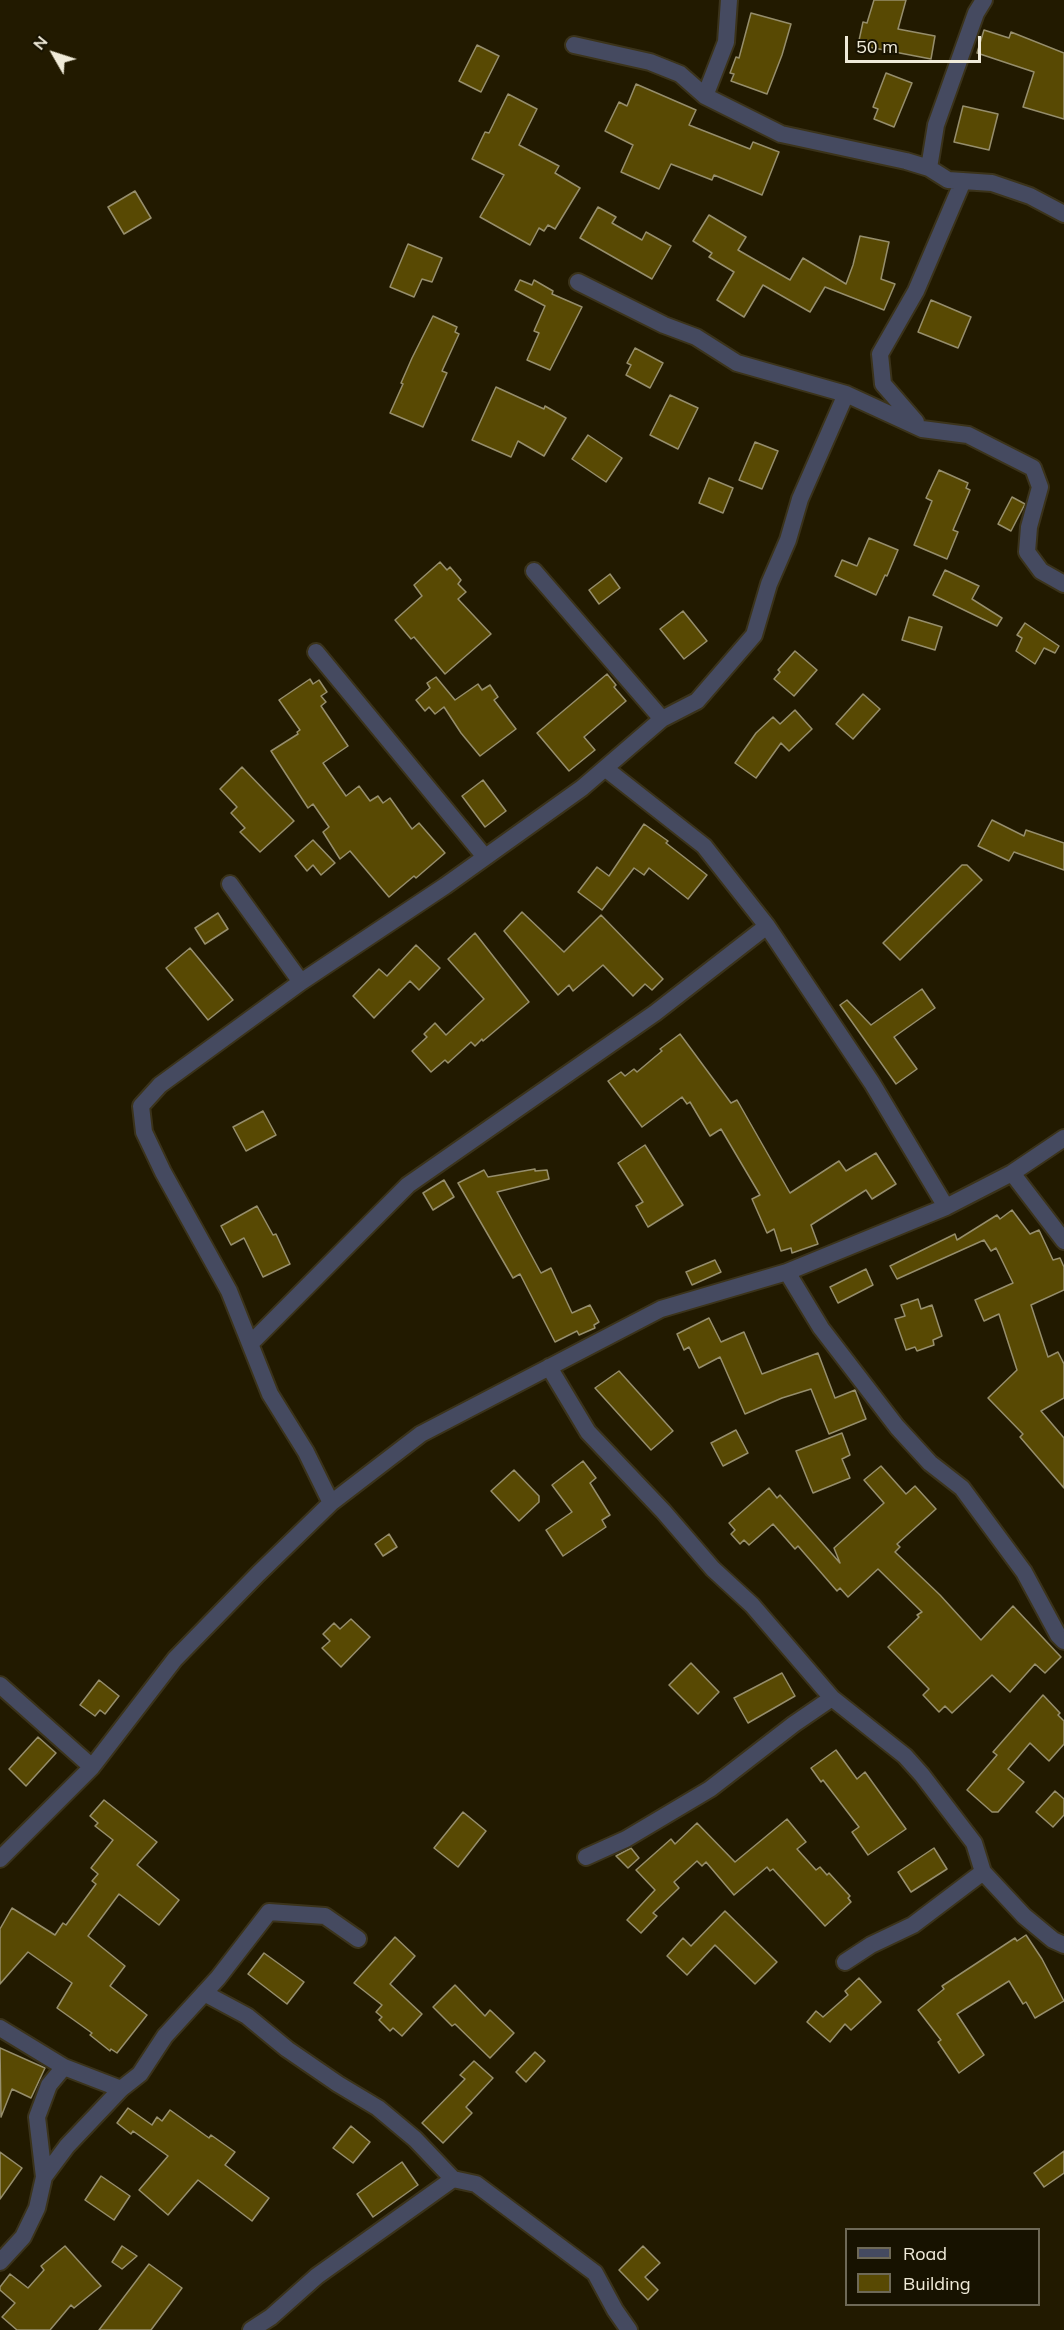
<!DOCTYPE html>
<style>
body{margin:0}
#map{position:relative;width:1064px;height:2330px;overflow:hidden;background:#221a00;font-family:Mulish,sans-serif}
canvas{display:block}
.legend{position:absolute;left:845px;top:2228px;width:195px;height:78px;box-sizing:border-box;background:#171200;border:2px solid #6e6957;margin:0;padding:8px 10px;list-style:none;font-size:18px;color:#f0ebd9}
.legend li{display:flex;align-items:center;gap:12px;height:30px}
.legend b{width:30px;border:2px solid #6e6957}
.north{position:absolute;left:24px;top:24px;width:60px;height:60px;-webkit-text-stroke:4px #171200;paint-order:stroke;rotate:309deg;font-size:16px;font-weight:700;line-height:24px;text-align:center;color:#f0ebd9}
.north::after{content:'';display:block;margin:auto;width:21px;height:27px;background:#f0ebd9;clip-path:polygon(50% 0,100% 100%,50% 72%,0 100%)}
.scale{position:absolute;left:845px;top:36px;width:136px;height:27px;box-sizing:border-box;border:3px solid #f0ebd9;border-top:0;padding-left:8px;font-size:18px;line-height:21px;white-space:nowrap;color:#f0ebd9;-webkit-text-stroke:4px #171200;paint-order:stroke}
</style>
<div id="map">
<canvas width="1064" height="2330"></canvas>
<ul class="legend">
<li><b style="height:8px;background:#454a60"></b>Road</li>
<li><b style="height:16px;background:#584903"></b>Building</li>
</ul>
<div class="north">N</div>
<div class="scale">50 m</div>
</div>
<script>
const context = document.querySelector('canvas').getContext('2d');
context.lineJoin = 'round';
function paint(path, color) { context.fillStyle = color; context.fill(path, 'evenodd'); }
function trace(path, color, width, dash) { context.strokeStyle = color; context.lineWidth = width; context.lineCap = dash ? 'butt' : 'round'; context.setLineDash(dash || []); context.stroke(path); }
const building = new Path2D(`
 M874 0H906L898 29 935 36 931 59 858 45 863 22 867 23Z
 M751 13 791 24 782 55 767 94 731 81 734 74 730 73 736 57 739 58Z
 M984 30 1009 38 1011 32 1064 53V119L1023 107 1034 72 977 53Z
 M477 45 499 56 481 92 459 81Z
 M886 73 912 83 894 127 874 119 878 109 873 107Z
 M636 84 696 110 689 125 750 149 753 142 779 152 762 195 714 175 712 180 671 164 659 189 621 172 633 145 605 131 619 102 627 106Z
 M508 94 537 109 519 145 559 166 555 173 580 188 555 229 548 225 544 231 539 228 530 245 480 217 504 175 472 159 485 132 489 133Z
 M963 106 998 114 989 150 954 142Z
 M135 191 151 218 124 234 108 207Z
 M598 207 616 217 612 223 642 240 646 232 671 246 652 279 580 238Z
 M709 215 746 237 738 250 790 280 803 258 846 284 853 265 860 236 889 242 881 279 895 284 884 310 825 287 810 312 763 285 744 317 717 300 734 272 709 257 712 253 693 241Z
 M408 244 442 258 432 282 422 279 414 297 390 287Z
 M520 280 532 285 534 280 553 291 552 294 582 307 550 370 527 360 539 333 534 331 545 306 515 290Z
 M931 300 971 317 958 348 918 332Z
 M433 316 457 327 455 332 459 334 442 371 447 373 423 427 390 413 403 384 401 383 412 358Z
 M635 348 663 363 650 388 626 375 631 365 627 363Z
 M496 387 544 409 545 406 566 418 544 456 518 441 511 457 472 440Z
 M670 395 698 408 678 449 650 435Z
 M588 435 622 458 606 482 572 459Z
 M755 442 778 451 762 489 739 480Z
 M939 470 968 483 966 488 970 490 953 530 958 532 947 559 914 545 932 501 926 498Z
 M709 478 733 488 723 513 699 503Z
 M1012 497 1025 504 1011 531 998 524Z
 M869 538 898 550 887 576 885 575 876 595 835 576 842 560 857 566Z
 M440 562 447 570 450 567 461 580 458 584 466 592 458 599 491 634 445 674 414 637 411 639 395 620 422 596 414 585Z
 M945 570 979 586 972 599 1002 618 997 626 933 595Z
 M610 574 620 588 599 604 589 590Z
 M683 611 707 641 684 659 660 629Z
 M909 617 942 627 935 650 902 640Z
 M1025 623 1059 646 1055 653 1044 648 1035 664 1016 651 1022 638 1017 635Z
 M795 651 817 670 794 696 774 679 780 672 778 670Z
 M607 674 616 685 614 687 626 701 584 737 595 750 569 771 537 733Z
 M436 677 455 700 478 684 482 690 490 685 498 697 494 700 516 729 480 756 461 733 444 707 435 714 429 707 425 711 416 700 430 688 427 683Z
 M310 679 313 684 319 680 327 692 321 696 326 702 321 706 348 746 323 763 346 796 359 786 370 801 378 796 383 803 390 798 412 829 419 823 445 853 416 878 414 876 389 897 350 851 340 859 323 832 329 827 313 804 308 808 271 751 298 734 297 732 300 730 279 700Z
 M863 694 880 709 853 739 836 724Z
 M795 710 812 729 789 751 781 743 756 778 735 763 756 733 773 717 780 724Z
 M242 767 294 821 260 852 240 832 245 828 231 813 237 807 220 789Z
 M483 780 506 811 485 827 462 796Z
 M992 820 1024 836 1026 830 1064 843V870L1014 852 1009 861 978 846Z
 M644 824 668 841 666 843 707 875 688 899 649 868 644 875 634 868 602 910 578 892 597 867 609 876Z
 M313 840 335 863 321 875 313 865 307 871 295 856Z
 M962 865H967L982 880 900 960 883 943Z
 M522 912 564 952 601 915 663 979 652 990 645 984 633 996 603 965 573 991 569 985 558 995 504 931Z
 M218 913 228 929 205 944 195 928Z
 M475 933 529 1002 483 1041 482 1039 475 1046 471 1042 448 1063 445 1060 431 1072 412 1051 427 1037 424 1034 435 1023 446 1035 484 999 448 959Z
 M416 945 440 968 419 990 410 981 374 1018 353 996 379 969 387 976Z
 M190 948 233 1000 208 1020 166 968Z
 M922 989 935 1008 894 1037 917 1069 896 1084 840 1005 847 1000 871 1025Z
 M680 1034 731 1103 737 1100 790 1193 839 1161 846 1171 876 1153 896 1184 872 1199 866 1190 811 1225 818 1244 792 1253 791 1248 781 1251 774 1229 767 1233 752 1199 760 1195 721 1129 710 1136 690 1102 687 1104 682 1097 642 1127 608 1081 621 1072 625 1076 634 1069 637 1072 662 1051 660 1049Z
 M263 1111 276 1135 246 1151 233 1127Z
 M645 1145 683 1205 648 1227 636 1206 643 1202 618 1163Z
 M535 1169V1171L547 1170 549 1179 497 1192 541 1273 551 1268 572 1313 590 1305 599 1322 594 1325 595 1328 579 1335 577 1331 555 1342 520 1274 513 1278 458 1183 484 1170 488 1177Z
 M444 1180 454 1197 433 1210 423 1193Z
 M257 1206 273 1235 276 1234 290 1264 263 1277 244 1238 231 1245 221 1226Z
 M1012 1210 1030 1234 1039 1230 1053 1260 1060 1258 1064 1267V1290L1031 1305 1048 1357 1058 1352 1064 1364V1398L1041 1411 1064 1438V1488L1020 1437 1023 1434 988 1398 1017 1370 999 1314 984 1321 975 1300 1013 1283 996 1248 991 1251 984 1240 897 1279 890 1266 955 1234 957 1240 997 1215 1000 1219Z
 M715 1260 721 1272 692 1285 686 1272Z
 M866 1269 873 1285 838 1303 830 1287Z
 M918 1299 921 1309 932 1305 942 1336 933 1340 934 1345 917 1351 915 1347 906 1350 895 1319 905 1316 901 1305Z
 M709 1318 721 1342 744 1332 762 1374 818 1353 835 1398 855 1390 866 1419 829 1434 811 1389 782 1398 745 1414 720 1357 699 1368 689 1347 684 1350 677 1334Z
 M619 1371 673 1431 651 1450 595 1388Z
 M736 1430 748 1453 723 1466 711 1443Z
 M842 1433 850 1455 842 1459 850 1478 813 1493 796 1451Z
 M583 1461 596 1478 590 1483 610 1515 602 1520 606 1527 563 1556 546 1530 572 1512 552 1485Z
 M881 1466 906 1494 915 1486 936 1509 897 1544 900 1547 895 1552 940 1595 981 1640 1013 1606 1061 1657 1045 1673 1035 1664 1010 1692 992 1675 952 1713 945 1706 939 1712 923 1695 929 1689 888 1647 919 1617 917 1615 922 1612 878 1569 848 1597 840 1588 837 1591 798 1546 795 1549 773 1524 749 1545 744 1540 740 1544 731 1534 735 1530 729 1523 769 1488 777 1498 780 1495 840 1563 834 1548 884 1503 864 1480Z
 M514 1470 539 1496V1502L519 1521 491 1491Z
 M389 1534 397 1547 383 1556 375 1544Z
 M351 1619 370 1637 341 1667 322 1648 330 1641 323 1634 334 1623 340 1629Z
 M691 1663 719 1692 698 1714 669 1685Z
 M782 1673 795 1696 748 1723 734 1698Z
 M99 1680 119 1696 105 1714 100 1710 95 1716 80 1705Z
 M1043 1695 1060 1713 1058 1715 1064 1721V1744L1049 1761 1030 1743 1008 1769 1024 1782 998 1812H992L967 1790 997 1755 993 1752Z
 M38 1737 56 1753 26 1786 9 1769Z
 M836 1750 857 1779 865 1772 906 1829 868 1855 852 1832 859 1827 823 1780 821 1782 811 1768Z
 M1055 1791 1064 1799V1815L1053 1827 1036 1812Z
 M104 1800 157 1842 137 1865 179 1900 159 1925 119 1894 88 1936 125 1966 110 1986 147 2015 117 2053 111 2049 110 2051 90 2035 92 2033 57 2008 72 1983 28 1952 0 1984V1929L12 1908 55 1935 63 1923 66 1925 96 1884 92 1881 98 1874 91 1868 113 1840 95 1826 98 1823 90 1816Z
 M463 1812 486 1831 458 1867 434 1848Z
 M787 1819 806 1842 797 1849 816 1870 820 1867 827 1875 829 1873 850 1896 848 1898 851 1902 825 1926 773 1869 770 1871 767 1867 734 1895 706 1862 702 1866 697 1861 674 1882 679 1888 653 1913 657 1916 641 1933 627 1920 655 1890 636 1870 671 1839 675 1844 697 1823 735 1862Z
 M631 1848 639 1858 628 1868 616 1856Z
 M934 1848 947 1869 911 1892 898 1872Z
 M725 1911 777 1962 755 1984 715 1945 687 1975 667 1956 683 1938 691 1946Z
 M1026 1935 1042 1959 1064 2001 1035 2018 1026 2002 1023 2004 1009 1981 957 2014 984 2055 959 2073 938 2042 941 2040 918 2010 944 1989 942 1986 1015 1938 1017 1941Z
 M395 1937 415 1956 390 1984 422 2014 402 2036 393 2028 390 2031 379 2020 382 2017 376 2012 382 2005 354 1983Z
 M264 1953 304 1982 287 2004 248 1974Z
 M859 1978 881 2002 851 2030 845 2024 830 2042 807 2022 816 2011 823 2017 848 1995 845 1991Z
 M455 1985 485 2016 490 2010 514 2033 490 2058 455 2024 452 2026 433 2007Z
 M0 2048 45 2068 31 2098 12 2089 1 2117Z
 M535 2052 545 2061 526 2082 516 2072Z
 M474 2061 493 2078 466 2107 472 2113 443 2143 422 2123 465 2079 460 2075Z
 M128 2108 152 2125 157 2117 162 2121 170 2110 209 2138 211 2135 235 2152 225 2165 269 2198 252 2221 198 2180 168 2215 139 2190 168 2156 133 2131 131 2134 117 2123Z
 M351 2126 370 2142 353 2163 333 2148Z
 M1064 2151V2173L1044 2187 1034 2173Z
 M0 2152 22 2168 0 2199Z
 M402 2162 418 2185 373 2217 357 2194Z
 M101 2176 130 2196 114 2220 85 2200Z
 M65 2246 101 2286 74 2308 71 2305 50 2330H17L2 2317 15 2303 0 2290V2287L10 2274 28 2288 44 2270 41 2266Z
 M122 2246 137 2256 122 2269 112 2262Z
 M643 2246 660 2263 645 2277 658 2290 648 2300 619 2270Z
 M149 2264 182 2288 151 2330H99Z`);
paint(building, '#584903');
trace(building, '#968e6c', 1.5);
const minor = new Path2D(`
 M574 45 650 62 680 74 705 96 781 134 906 161 929 168 948 180 992 183 1030 196 1064 214
 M705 96 726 42 729 0
 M929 168 936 125 976 13 984 0
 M578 282 664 325 696 337 737 363 846 394 922 429 968 435 1033 468 1040 487 1029 527 1027 552 1041 571 1064 584
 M916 422 883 384 880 354 916 291 963 181
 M534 571 662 719
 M316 652 485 857
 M606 769 704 846 767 926 872 1083 946 1207
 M230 884 301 982
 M1012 1173 1064 1241
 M787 1272 821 1328 897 1427 930 1463 962 1488 1024 1572 1058 1635 1064 1641
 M251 1343 408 1185 655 1013 767 926
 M549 1367 588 1432 663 1511 713 1569 752 1605 832 1698 905 1756 922 1775 974 1843 983 1872 1024 1916 1053 1940 1064 1945
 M331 1503 306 1452 270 1394 229 1291 163 1172 144 1132 141 1106 160 1085 301 982 445 886 582 788 662 719 697 701 754 635 769 584 788 540 800 499 846 394
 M0 1685 92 1767
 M586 1857 626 1839 710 1789 794 1724 832 1698
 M0 1859 92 1767 175 1659 258 1574 331 1503 421 1434 661 1309 787 1272 946 1207 1012 1173 1064 1138
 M845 1962 871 1945 913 1925 983 1872
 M204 1993 247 2016 287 2049 338 2084 378 2108 415 2139 453 2179
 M0 2028 64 2067 121 2089
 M44 2177 37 2117 49 2085 64 2067
 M0 2262 23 2237 37 2208 44 2177 67 2146 121 2089 140 2074 165 2036 218 1978 269 1912 325 1916 358 1939
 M251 2330 271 2317 317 2276 453 2179 476 2184 595 2273 615 2310 629 2330`);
trace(minor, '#3b331a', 20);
trace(minor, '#454a60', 16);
</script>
